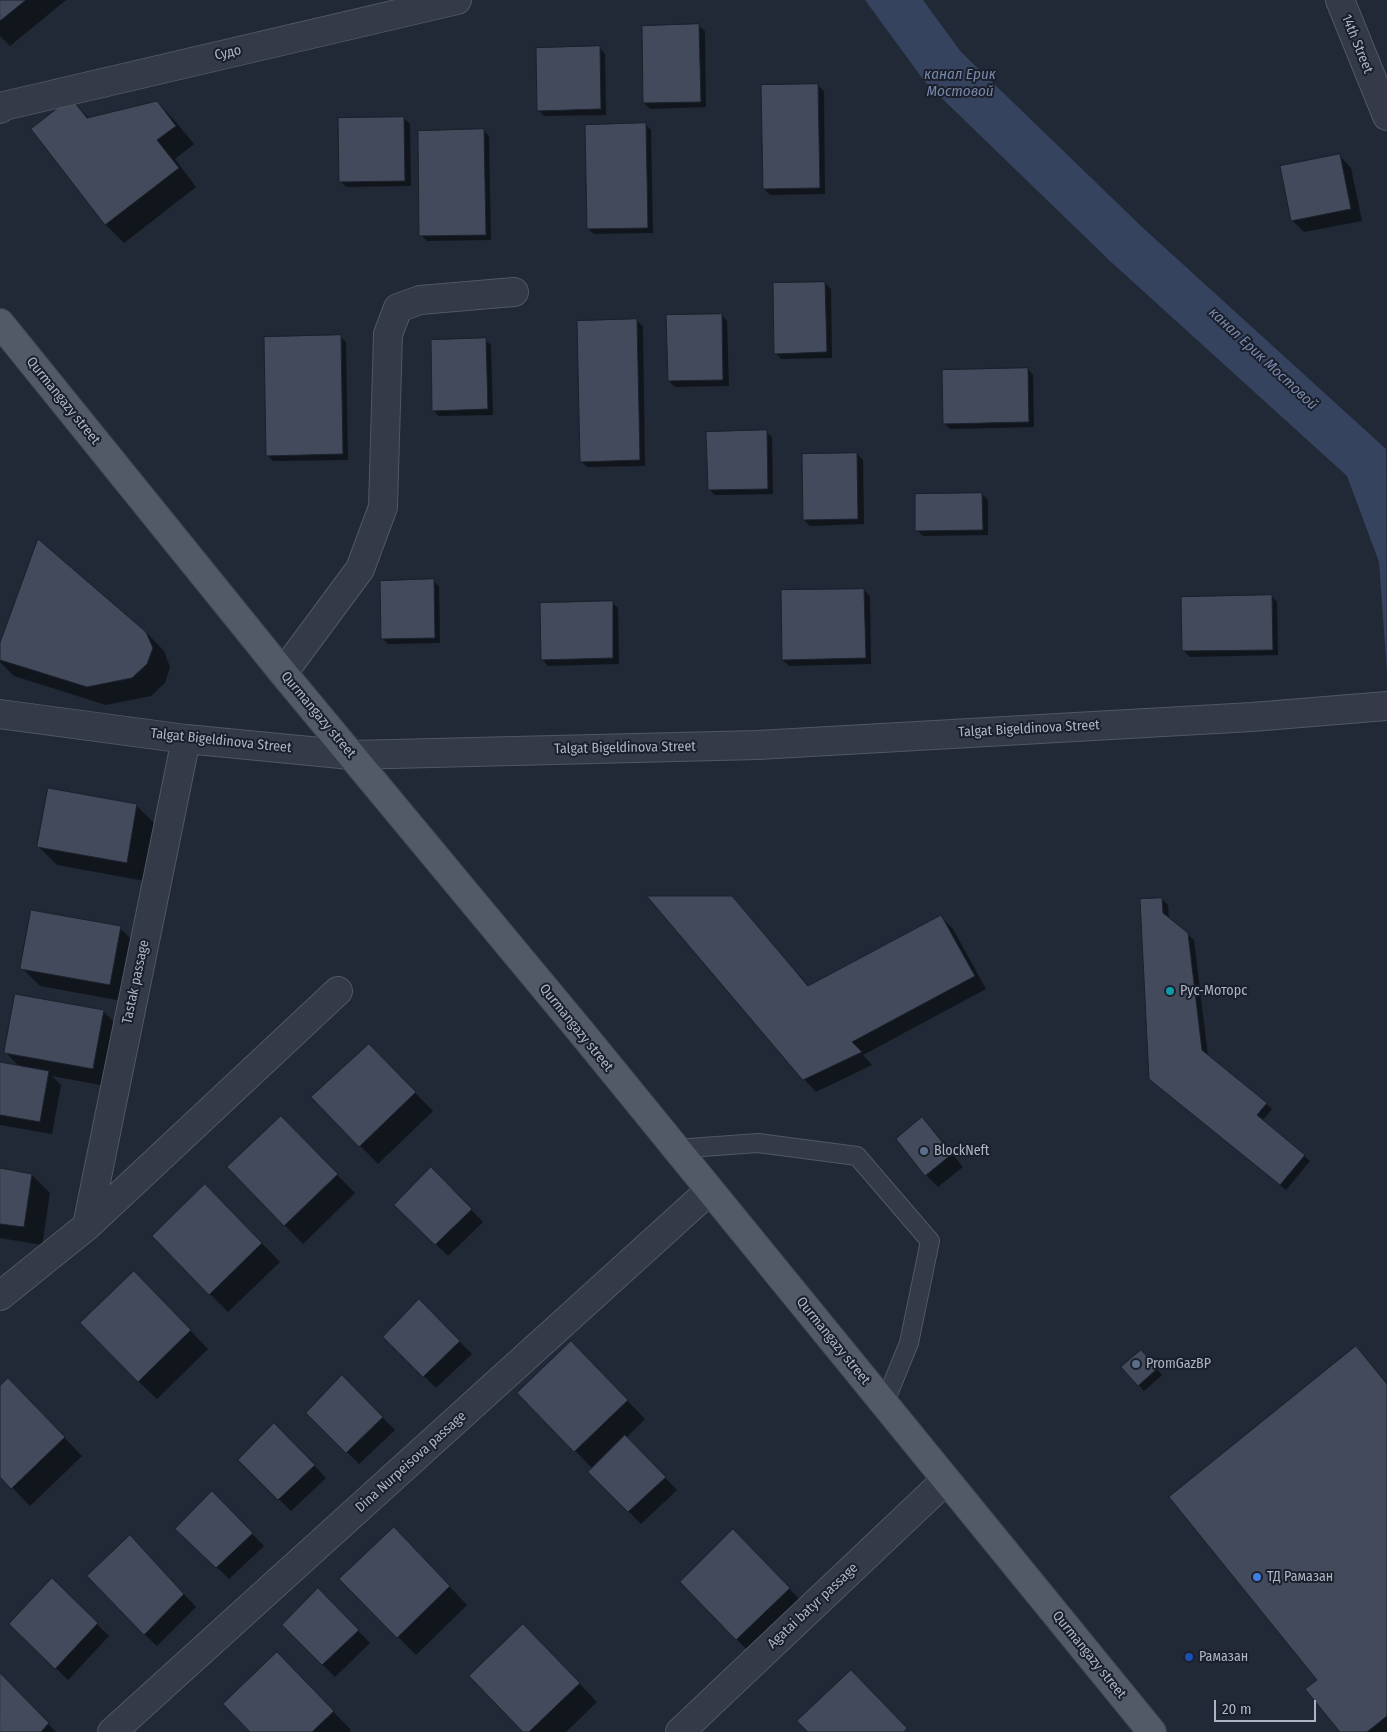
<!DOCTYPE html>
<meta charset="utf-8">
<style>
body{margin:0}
#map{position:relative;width:1387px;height:1732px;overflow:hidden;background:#212836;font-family:"Fira Sans Condensed",sans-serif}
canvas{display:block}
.scale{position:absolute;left:1214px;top:1700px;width:102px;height:22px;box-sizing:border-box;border:2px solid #aeb4c3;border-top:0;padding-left:6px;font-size:15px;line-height:18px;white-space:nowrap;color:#aeb4c3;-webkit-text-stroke:4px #1a1f2b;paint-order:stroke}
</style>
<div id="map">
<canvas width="1387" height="1732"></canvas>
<div class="scale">20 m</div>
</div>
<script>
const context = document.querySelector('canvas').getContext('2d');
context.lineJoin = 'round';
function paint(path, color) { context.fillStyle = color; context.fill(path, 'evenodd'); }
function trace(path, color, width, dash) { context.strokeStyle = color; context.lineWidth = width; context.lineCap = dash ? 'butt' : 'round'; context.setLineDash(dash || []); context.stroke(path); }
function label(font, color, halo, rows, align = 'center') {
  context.font = font + ' "Fira Sans Condensed",sans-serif'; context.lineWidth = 4; context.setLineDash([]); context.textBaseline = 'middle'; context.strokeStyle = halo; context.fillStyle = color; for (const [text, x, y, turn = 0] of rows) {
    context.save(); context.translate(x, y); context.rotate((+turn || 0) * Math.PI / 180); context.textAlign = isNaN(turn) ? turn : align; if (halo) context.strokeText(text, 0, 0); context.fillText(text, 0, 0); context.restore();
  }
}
paint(new Path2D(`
 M865 0H923L961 52 1142 227 1386 449 1387 673 1379 562 1347 476 1110 261 925 82Z`), '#36435e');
paint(new Path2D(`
 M0 0H66L10 46 0 36Z
 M699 26 705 31 706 107 650 109 644 103Z
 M600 48 605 54 606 115 544 116 538 110Z
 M818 85 824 91 825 194 770 195 764 189Z
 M71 100 90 119 157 102 175 121 194 144 175 159 196 187 124 243 106 225 33 129Z
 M404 118 410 124 411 186 346 187 340 181Z
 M645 124 651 130 653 233 594 234 588 229Z
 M483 130 489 136 491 240 427 241 421 235Z
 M1339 155 1351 168 1362 221 1304 232 1292 220Z
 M825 283 831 289 832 358 781 359 776 353Z
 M722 315 727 321 729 386 675 387 669 381Z
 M637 321 643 326 645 466 587 467 581 461Z
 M340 337 346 342 348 460 273 461 267 455Z
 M485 340 491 345 493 415 439 416 433 410Z
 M1028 369 1033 375 1034 427 950 429 944 423Z
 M766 432 772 437 773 494 715 495 709 489Z
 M857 454 863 460 864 524 810 526 804 520Z
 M982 494 988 500V535L923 536 917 530Z
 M433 581 439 586 440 643 388 644 382 638Z
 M864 590 870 596 871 664 789 666 783 660Z
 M1272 596 1277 602 1278 655 1190 657 1184 651Z
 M612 602 618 608 619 664 548 666 543 660Z
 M146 632 164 651 170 667 165 683 151 696 106 705 14 676 0 662V647Z
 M137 806 155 824 145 881 57 865 39 847Z
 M731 897 809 986 941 917 953 929 986 989 863 1055 872 1065 816 1092 804 1079Z
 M1162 899 1168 905 1169 919 1194 940 1208 1056 1272 1109 1262 1121 1310 1161 1286 1190 1157 1084Z
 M120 928 138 946 128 1002 40 986 22 968Z
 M103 1011 122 1030 111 1087 52 1076 61 1085 52 1134 0 1125V1064L20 1067 5 1052Z
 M369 1046 433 1111 378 1164 313 1097Z
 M922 1119 934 1131 963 1167 938 1187 926 1175Z
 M299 1136 355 1193 303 1244 229 1167Z
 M431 1169 483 1222 448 1256 396 1205Z
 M0 1170 32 1175 50 1193 42 1245 0 1238Z
 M224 1204 280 1262 228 1312 210 1294Z
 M152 1291 208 1349 157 1399 138 1381Z
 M419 1301 472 1354 436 1388 384 1337Z
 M1356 1348 1387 1383V1732H1341Z
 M1147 1357 1162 1375 1144 1391 1139 1385Z
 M589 1361 645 1419 626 1438 677 1490 641 1524 590 1472 593 1469 519 1393Z
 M342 1377 395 1430 359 1464 307 1413Z
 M0 1388 26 1398 82 1456 30 1506 0 1475Z
 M274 1424 326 1478 291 1511 239 1460Z
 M212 1493 264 1546 229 1579 177 1529Z
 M412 1547 467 1605 416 1655 398 1637Z
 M142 1549 196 1607 157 1646 144 1634Z
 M751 1549 807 1607 755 1658 681 1582Z
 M52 1580 109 1636 68 1680 10 1624Z
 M318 1590 370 1643 335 1677 283 1625Z
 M541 1644 597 1702 566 1732H525Z
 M295 1672 351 1730 349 1732H251Z
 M0 1675 56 1732H0Z`), '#0007');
const building = new Path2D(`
 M0 0H26L0 21Z
 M699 24 701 102 643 103 642 26Z
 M600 46 601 109 537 111 536 48Z
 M818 84 820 188 763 189 761 85Z
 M71 98 87 118 157 101 176 126 157 140 179 168 105 225 31 129Z
 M404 117 405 181 339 182 338 118Z
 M646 123 648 228 587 229 585 125Z
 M484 129 486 235 419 236 418 131Z
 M1340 154 1351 209 1291 221 1280 166Z
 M825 282 827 352 774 354 773 283Z
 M722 314 723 380 668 381 666 315Z
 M637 319 640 460 580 462 577 321Z
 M341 335 343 454 266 456 264 337Z
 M486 338 488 409 432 411 431 340Z
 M1028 368 1029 422 943 424 942 370Z
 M767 430 768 489 708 490 706 432Z
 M857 453 858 519 803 520 802 454Z
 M982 493 983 530 915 531V494Z
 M38 539 146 632 153 648 147 664 132 678 87 687 0 660V643Z
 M434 579 435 638 381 639 380 581Z
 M864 589 866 658 782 660 781 590Z
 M1272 595 1273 650 1182 651 1181 597Z
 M613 601V658L541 660 540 603Z
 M48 788 137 804 127 863 37 847Z
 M647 896H732L808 986 941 915 975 976 852 1042 862 1052 803 1080Z
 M1162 898 1163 913 1188 933 1202 1050 1267 1103 1257 1115 1305 1155 1280 1185 1149 1079 1140 899Z
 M31 910 121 926 110 985 20 969Z
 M15 994 104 1010 93 1069 4 1053Z
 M369 1044 416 1092 359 1147 311 1097Z
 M0 1062 49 1071 40 1122 0 1115Z
 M281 1116 338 1174 284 1226 227 1167Z
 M922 1117 952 1154 925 1176 896 1139Z
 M431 1167 472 1209 435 1245 394 1205Z
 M0 1168 32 1174 24 1227 0 1224Z
 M205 1184 262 1243 209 1295 152 1236Z
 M134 1271 191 1330 138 1382 80 1323Z
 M419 1299 460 1341 423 1377 383 1337Z
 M571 1341 628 1400 574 1452 517 1393Z
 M1356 1346 1387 1384V1716L1367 1732H1340L1305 1689 1317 1680 1169 1497Z
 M1141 1350 1158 1368 1138 1386 1121 1367Z
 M342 1375 383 1417 346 1453 306 1413Z
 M8 1378 65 1437 11 1489 0 1477V1386Z
 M274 1423 315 1465 278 1500 238 1460Z
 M625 1435 666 1477 628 1512 588 1472Z
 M212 1491 253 1533 216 1568 175 1529Z
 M394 1527 450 1586 397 1638 339 1579Z
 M733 1529 790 1588 736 1640 680 1582Z
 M130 1535 184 1594 144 1635 87 1576Z
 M52 1578 98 1623 55 1669 9 1624Z
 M318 1588 359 1630 322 1665 282 1625Z
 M523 1624 580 1683 529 1732H523L469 1676Z
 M277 1652 334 1711 312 1732H250L223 1704Z
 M851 1670 907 1728 904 1732H808L797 1721Z
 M0 1673 49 1723 41 1732H0Z`);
paint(building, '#424a5b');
trace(building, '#1c212d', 1);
const service = new Path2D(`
 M675 1149 758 1143 857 1156 930 1241 909 1343 884 1404`);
const minor = new Path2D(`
 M1340 0 1387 116
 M0 109 4 106 457 0
 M283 673 360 569 383 507 388 334 398 308 420 300 514 292
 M0 714 186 739 351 755
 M87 1226 186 739
 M0 1296 87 1226 338 991
 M112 1732 709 1191
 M680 1732 946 1480`);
const tertiary = new Path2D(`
 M351 755 758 745 1252 717 1387 706`);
const primary = new Path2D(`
 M0 323 283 673 582 1033 1152 1732`);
trace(service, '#525764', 20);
trace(minor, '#525764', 30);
trace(tertiary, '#525764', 30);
trace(primary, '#3e4350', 30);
trace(service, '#343a47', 18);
trace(minor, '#343a47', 28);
trace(tertiary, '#343a47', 28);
trace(primary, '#525967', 28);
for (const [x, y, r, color] of [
 [1170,991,5,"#0f9aa8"],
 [924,1151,5,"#5c6f8a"],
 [1136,1364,5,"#5c6f8a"],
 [1257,1577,5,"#3f7fe0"],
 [1189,1657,5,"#1a4fb4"]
]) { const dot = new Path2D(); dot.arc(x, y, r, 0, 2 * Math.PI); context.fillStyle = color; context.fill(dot); trace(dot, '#1a1f2b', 2); }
label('14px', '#aeb4c3', '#1a1f2b', [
 ["14th Street",1357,44,68],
 ["Судо",228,53,-13],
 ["Qurmangazy street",63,401,51],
 ["Qurmangazy street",318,715,50],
 ["Talgat Bigeldinova Street",1029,729,-3],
 ["Talgat Bigeldinova Street",221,741,6],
 ["Talgat Bigeldinova Street",625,748,-1],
 ["Tastak passage",136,982,-78],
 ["Qurmangazy street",576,1028,51],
 ["Qurmangazy street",833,1341,51],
 ["Dina Nurpeisova passage",411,1462,-42],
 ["Agatai batyr passage",813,1606,-43],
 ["Qurmangazy street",1089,1655,51]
]);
label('14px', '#aeb4c3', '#1a1f2b', [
 ["Рус-Моторс",1180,991],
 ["BlockNeft",934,1151],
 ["PromGazBP",1146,1364],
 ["ТД Рамазан",1267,1577],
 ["Рамазан",1199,1657]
], 'left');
label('italic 15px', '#78a', '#1a1f2b', [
 ["канал Ерик",960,75],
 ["Мостовой",960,92],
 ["канал Ерик Мостовой",1263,359,43]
]);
</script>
